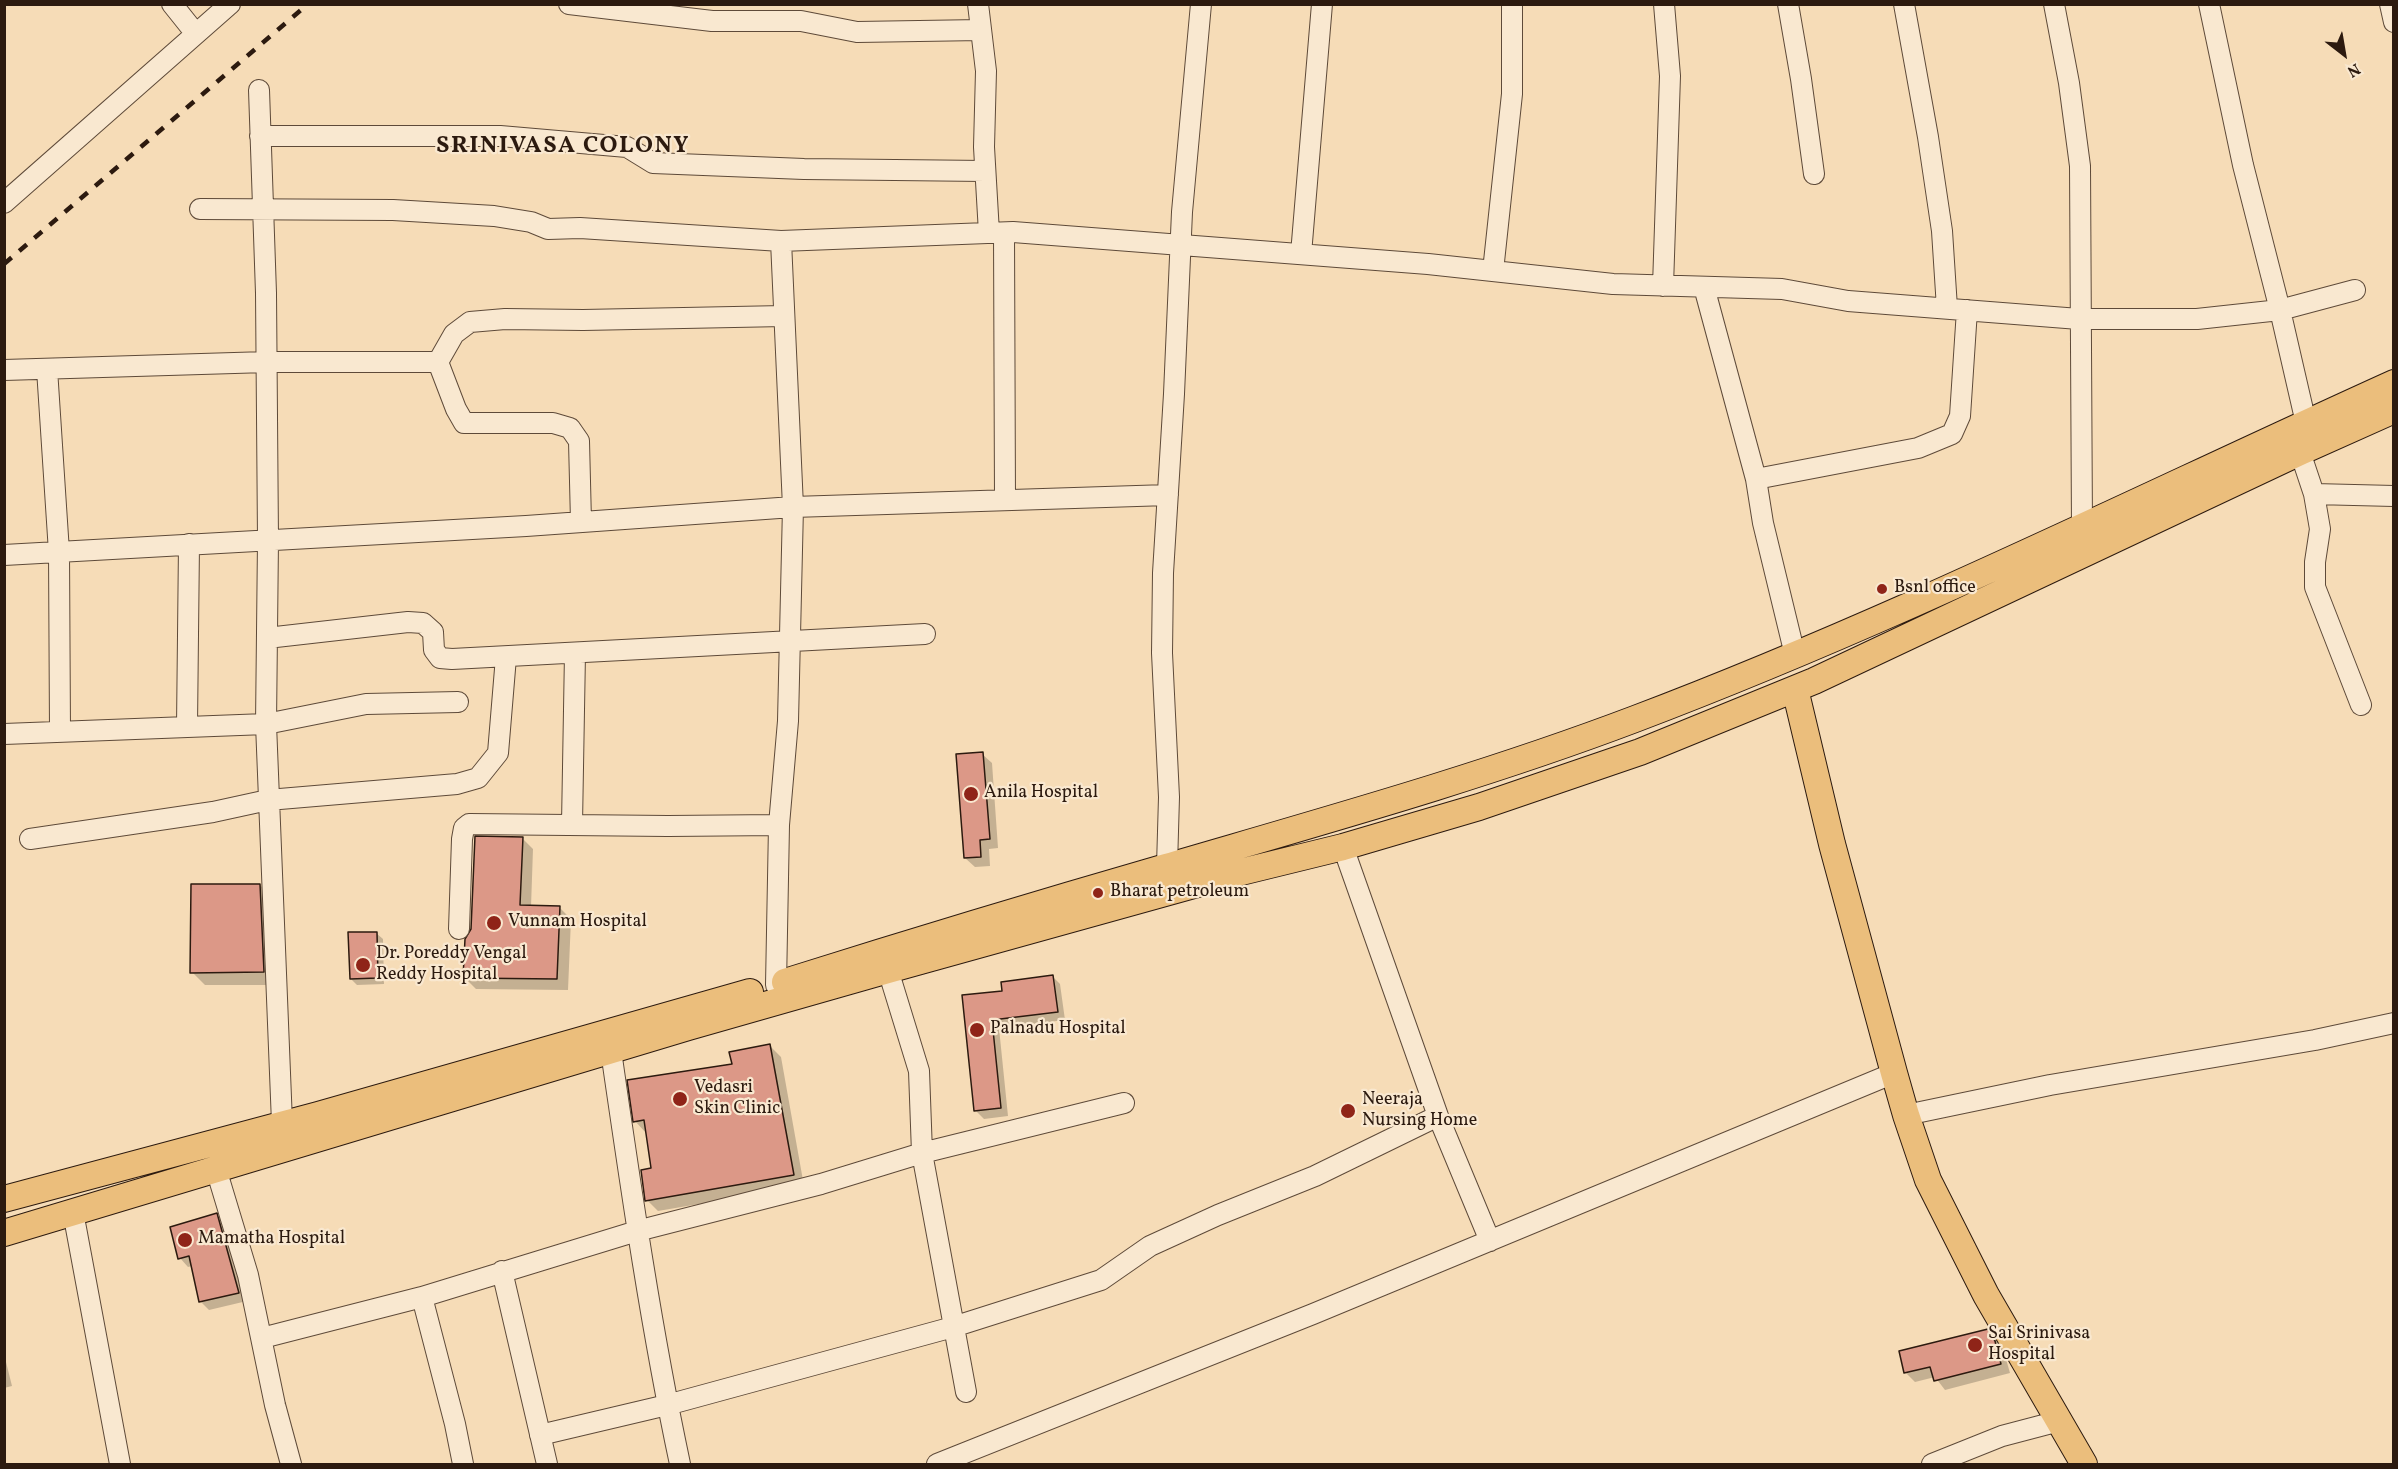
<!DOCTYPE html>
<style>
body{margin:0}
#map{position:relative;width:2398px;height:1469px;overflow:hidden;background:#f6dcb7;font-family:Vollkorn,serif}
canvas{display:block}
.frame{position:absolute;inset:0;border:6px solid #2c1a0f;pointer-events:none}
.north{position:absolute;left:2314px;top:24px;width:60px;height:60px;-webkit-text-stroke:4px #f9e8d0;paint-order:stroke;rotate:149deg;font-size:16px;font-weight:700;line-height:24px;text-align:center;color:#2c1a0f}
.north::after{content:'';display:block;margin:auto;width:21px;height:27px;background:#2c1a0f;clip-path:polygon(50% 0,100% 100%,50% 72%,0 100%)}
</style>
<div id="map">
<canvas width="2398" height="1469"></canvas>
<div class="frame"></div>
<div class="north">N</div>
</div>
<script>
const context = document.querySelector('canvas').getContext('2d');
context.lineJoin = 'round';
function paint(path, color) { context.fillStyle = color; context.fill(path, 'evenodd'); }
function trace(path, color, width, dash) { context.strokeStyle = color; context.lineWidth = width; context.lineCap = dash ? 'butt' : 'round'; context.setLineDash(dash || []); context.stroke(path); }
function label(font, color, halo, rows, align = 'center') {
  context.font = font + ' Vollkorn,serif'; context.lineWidth = 4.5; context.setLineDash([]); context.textBaseline = 'middle'; context.strokeStyle = halo; context.fillStyle = color; for (const [text, x, y, turn = 0] of rows) {
    context.save(); context.translate(x, y); context.rotate((+turn || 0) * Math.PI / 180); context.textAlign = isNaN(turn) ? turn : align; if (halo) context.strokeText(text, 0, 0); context.fillText(text, 0, 0); context.restore();
  }
}
paint(new Path2D(`
 M982 754 992 763 998 848 989 849 990 866 975 867 965 858Z
 M522 838 533 849 531 907 560 908 571 919 568 990 476 989 465 978Z
 M260 885 273 898 276 985H205L192 972Z
 M376 933 383 939 384 984 357 985 351 979Z
 M1052 976 1060 984 1065 1020 999 1028 1008 1116 984 1119 976 1111 964 996 1004 993Z
 M769 1045 781 1057 804 1186 658 1211 647 1200 653 1170 646 1133 635 1121Z
 M216 1214 225 1223 247 1301 209 1310 201 1302 192 1266 188 1267 180 1258Z
 M1988 1330 1997 1340 2004 1352 2010 1373 1945 1390 1935 1377 1915 1382 1906 1373 1901 1352Z
 M4 1354 12 1386 4 1388Z`), '#0003');
const building = new Path2D(`
 M983 752 990 839 980 840 981 857 964 858 956 754Z
 M475 836 523 837 520 905 560 906 557 979 463 978 465 939 471 929Z
 M191 884H260L264 972 190 973Z
 M348 932H377L378 978 350 979Z
 M1053 975 1058 1012 992 1020 1001 1108 974 1111 962 995 1002 991 1001 982Z
 M770 1044 794 1175 645 1201 641 1170 651 1168 644 1120 633 1122 627 1080 732 1064 729 1052Z
 M217 1213 239 1293 199 1302 189 1256 178 1259 170 1227Z
 M1988 1329 1995 1341 2001 1364 1934 1381 1930 1367 1904 1373 1899 1351Z`);
paint(building, '#dc9887');
trace(building, '#2c1a0f', 1.5);
const minor = new Path2D(`
 M172 4 196 34
 M569 4 712 21H801L857 32 981 30
 M978 4 986 71 984 147 989 233
 M1788 4 1801 79 1814 174
 M1904 4 1928 137 1942 231 1947 308
 M2054 4 2069 83 2080 166 2082 527
 M2209 4 2243 165 2280 310 2306 423
 M2390 4 2394 22
 M259 90 266 293 268 540 266 724 282 1123
 M260 136H500L627 147 653 163 804 169 985 171
 M4 203 230 4
 M200 209 393 210 494 216 531 222 548 229 580 228 781 241 1013 232 1428 264 1613 284 1782 289 1848 301 2079 319H2197L2280 310 2355 290
 M1004 233 1005 500
 M1301 254 1322 4
 M1493 271 1512 94V4
 M1663 286 1670 76 1664 4
 M1704 287 1756 479 1763 523 1795 655
 M47 369 59 552 60 731
 M4 370 267 362H438
 M2300 452 2314 494 2394 496
 M1756 479 1918 448 1952 434 1960 416 1967 310
 M2314 494 2320 529 2315 562V587L2361 705
 M581 522 579 441 570 428 553 423H464L456 409 438 362 454 334 470 322 505 319 583 320 784 316
 M4 555 526 526 793 507 1168 495
 M267 638 408 622 423 623 433 632 434 650 440 658 452 659 925 634
 M187 726 189 544
 M4 734 266 724 366 704 458 702
 M572 824 575 653
 M30 839 213 812 268 800 457 784 478 778 498 753 506 657
 M1343 847 1438 1116 1490 1241
 M1167 866 1169 797 1162 653 1163 573 1174 394 1182 212 1201 4
 M459 929 462 839 464 828 469 824 668 826 779 825
 M888 970 919 1071 922 1153 966 1392
 M776 985 779 825 788 721 793 507 781 241
 M611 1051C631 1189 651 1328 680 1464
 M1906 1115 2050 1085 2315 1040 2394 1023
 M216 1169 248 1275 275 1405 291 1464
 M73 1212 120 1464
 M502 1271 547 1464
 M422 1297 455 1424 463 1464
 M262 1338 422 1297 637 1231 821 1184 922 1153 1124 1103
 M540 1435 667 1405 953 1327 1101 1280 1150 1246 1218 1215 1315 1176 1438 1116
 M937 1464 1313 1314 1894 1073
 M1932 1464 2002 1436 2059 1421`);
const major = new Path2D(`
 M1795 689 1832 844 1894 1073 1906 1115 1928 1180 1986 1295 2084 1464
 M785 982C912 942 1038 904 1166 867 1323 821 1482 777 1635 719 1894 621 2142 497 2394 383
 M4 1199 318 1115 750 992
 M4 1233 688 1027 888 970 1237 873 1343 847 1479 807 1640 752 1814 681 2300 452 2394 410`);
trace(minor, '#5e4a39', 22);
trace(major, '#2c1a0f', 28);
trace(minor, '#f9e8d0', 20);
trace(major, '#ebbe7c', 26);
trace(new Path2D(`
 M4 264 308 4`), '#2c1a0f', 4.5, [10, 10]);
for (const [x, y, r, color] of [
 [1882,589,6,"#8f2418"],
 [971,794,8,"#8f2418"],
 [1098,893,6,"#8f2418"],
 [494,923,8,"#8f2418"],
 [363,965,8,"#8f2418"],
 [977,1030,8,"#8f2418"],
 [680,1099,8,"#8f2418"],
 [1348,1111,8,"#8f2418"],
 [185,1240,8,"#8f2418"],
 [1975,1345,8,"#8f2418"]
]) { const dot = new Path2D(); dot.arc(x, y, r, 0, 2 * Math.PI); context.fillStyle = color; context.fill(dot); trace(dot, '#f9e8d0', 2); }
label('18px', '#2c1a0f', '#f9e8d0', [
 ["Bsnl office",1894,589],
 ["Anila Hospital",984,794],
 ["Bharat petroleum",1110,893],
 ["Vunnam Hospital",508,923],
 ["Dr. Poreddy Vengal",376,955],
 ["Reddy Hospital",376,976],
 ["Palnadu Hospital",990,1030],
 ["Vedasri",694,1089],
 ["Skin Clinic",694,1110],
 ["Neeraja",1362,1101],
 ["Nursing Home",1362,1122],
 ["Mamatha Hospital",198,1240],
 ["Sai Srinivasa",1988,1335],
 ["Hospital",1988,1356]
], 'left');
context.letterSpacing = '1.5px';
label('bold 24px', '#2c1a0f', '#f9e8d0', [
 ["SRINIVASA COLONY",563,148]
]);
context.letterSpacing = '0px';
</script>
